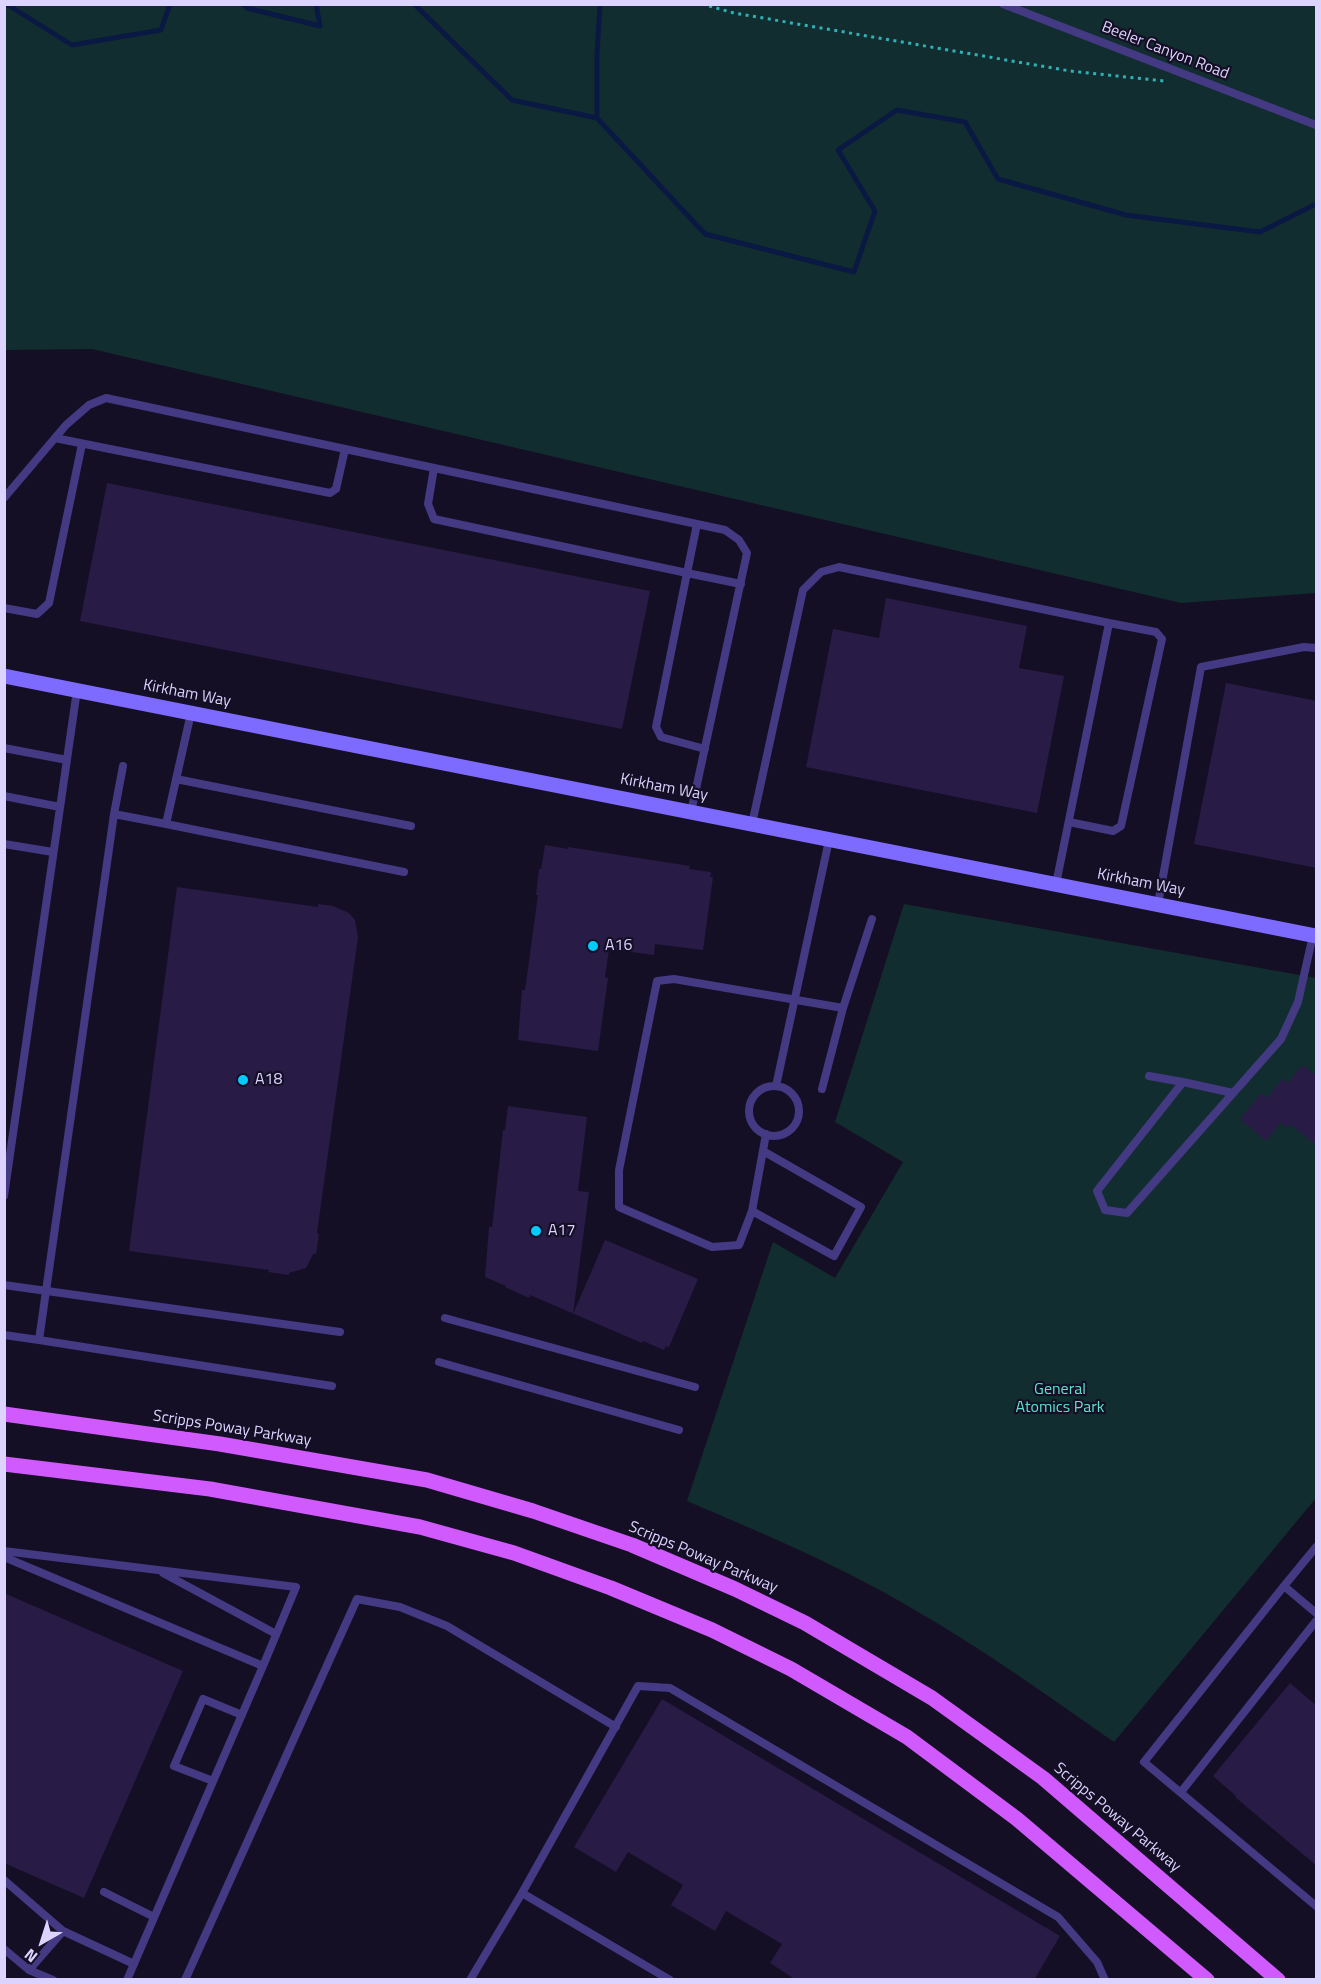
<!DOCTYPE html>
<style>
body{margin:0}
#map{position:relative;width:1321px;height:1984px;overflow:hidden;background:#150f25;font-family:"Titillium Web",sans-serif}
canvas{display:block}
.frame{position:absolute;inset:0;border:6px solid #dcd3ff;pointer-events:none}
.north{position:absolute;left:12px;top:1912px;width:60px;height:60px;-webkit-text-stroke:4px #150f25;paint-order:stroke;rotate:219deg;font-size:16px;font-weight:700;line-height:24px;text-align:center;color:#dcd3ff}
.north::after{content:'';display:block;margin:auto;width:21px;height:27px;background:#dcd3ff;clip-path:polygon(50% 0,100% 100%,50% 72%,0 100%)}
</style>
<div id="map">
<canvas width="1321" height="1984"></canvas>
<div class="frame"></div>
<div class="north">N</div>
</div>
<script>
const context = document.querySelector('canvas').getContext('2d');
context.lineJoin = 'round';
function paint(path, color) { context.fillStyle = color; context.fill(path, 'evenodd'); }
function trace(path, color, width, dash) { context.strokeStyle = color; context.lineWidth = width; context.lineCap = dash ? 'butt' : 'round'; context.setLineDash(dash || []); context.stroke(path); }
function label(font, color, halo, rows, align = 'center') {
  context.font = font + ' "Titillium Web",sans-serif'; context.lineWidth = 4.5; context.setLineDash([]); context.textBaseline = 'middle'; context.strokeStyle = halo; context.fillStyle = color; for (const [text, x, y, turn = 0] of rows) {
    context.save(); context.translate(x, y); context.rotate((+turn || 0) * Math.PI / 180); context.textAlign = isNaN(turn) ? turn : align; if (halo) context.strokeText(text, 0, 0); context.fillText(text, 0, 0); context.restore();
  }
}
paint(new Path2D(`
 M4 5H1316V593L1181 603 92 349 5 350Z
 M904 904 1316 978V1498L1114 1742C1048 1696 983 1649 913 1609 841 1566 764 1534 687 1501L773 1242 835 1278 903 1162 835 1122Z`), '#122d2f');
trace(new Path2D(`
 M243 4 247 8 320 26 316 4
 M414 4 512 100 597 118 705 234 854 272 875 211 838 150 897 110 965 122 998 179 1126 215 1260 232 1316 204
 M4 5H8L72 45 161 30 170 4
 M597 118V55L600 4`), '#0a1943', 5);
paint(new Path2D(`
 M107 483 650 591 622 729 80 621Z
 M886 598 1027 626 1019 668 1064 676 1037 813 806 767 833 629 879 638Z
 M1226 683 1317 701V868L1194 844Z
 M545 845 568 849V847L690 866 689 869 711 872 710 877H713L703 950 655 944 654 955 609 949 605 977 608 978 598 1051 518 1040 522 990H525L538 895H536L539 869H541Z
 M177 887 318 907V904L333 906 349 913 355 920 358 937 317 1233 319 1234 316 1254H313L306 1268 289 1273V1275L268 1272 269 1270 129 1251Z
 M1302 1065 1317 1076V1146L1290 1124 1287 1128 1281 1122 1266 1141 1240 1119 1261 1093 1267 1098 1282 1079 1288 1083Z
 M508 1106 587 1117 578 1191 589 1192 573 1314 605 1240 698 1279 669 1347 666 1346 664 1350 643 1341 642 1343 530 1295 529 1298 505 1287 506 1286 485 1277 489 1227H492L503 1130H505Z
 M4 1593 183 1671 84 1898 4 1863Z
 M1290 1683 1317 1706V1866L1235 1797 1236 1796 1213 1776Z
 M662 1699 1060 1936 1034 1980H796L770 1963 782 1944 726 1911 715 1931 671 1905 683 1885 628 1852 616 1872 574 1847Z`), '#281b46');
trace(new Path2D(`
 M702 4 734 13 1070 71 1164 81`), '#2fb2b7', 3, [3, 4.5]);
trace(new Path2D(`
 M1003 4 1316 125
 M55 438 330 493 336 489 345 449
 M434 468 428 504 434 519 687 573 697 524
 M4 498 66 425 89 405 106 398 725 530 739 540 747 553 691 812
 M4 608 37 614 49 603 82 444
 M191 713 166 824 404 872
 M4 748 67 760
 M705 749 661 737 656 727 687 573 741 584
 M123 766 114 814 166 824
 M176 779 411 826
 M4 796 60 807
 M114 814 39 1340 332 1386
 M1069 822 1113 831 1121 826 1162 639 1156 632 1109 623
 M752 824 803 590 821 572 839 567 1109 623 1056 884
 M4 844 53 852
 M1158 904 1201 667 1304 647 1316 648
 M843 1008 872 919
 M1149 1076 1183 1082
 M776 1086 829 840
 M749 1111a25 25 0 1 1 50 0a25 25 0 1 1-50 0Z
 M1233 1093 1183 1082 1097 1191 1105 1210 1127 1213 1281 1039 1298 1002 1313 935
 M763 1151 861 1207 834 1256 752 1211 766 1134
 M4 1196 77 690
 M752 1211 739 1245 712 1247 619 1207V1170L657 981 674 979 843 1008 822 1089
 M4 1285 340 1332
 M445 1318 695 1387
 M4 1335 39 1340
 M439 1362 679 1430
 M4 1551 296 1587 263 1666
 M4 1557 263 1666 127 1980
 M163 1573 276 1634
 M1284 1586 1316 1547
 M1316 1613 1284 1586 1144 1762 1316 1906
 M213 1781 174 1766 203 1699 242 1715
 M1181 1792 1316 1621
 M4 1880 63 1931 134 1964
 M104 1892 154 1917
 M522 1893 638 1686 670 1688 1058 1917 1097 1962 1105 1980
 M4 1949 29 1970 63 1931
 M29 1970 53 1980
 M185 1980 357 1599 400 1607 447 1626 616 1727
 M470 1980 522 1893 670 1980`), '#443a84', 8);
trace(new Path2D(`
 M4 676 1316 936`), '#7d6aff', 15);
trace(new Path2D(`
 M4 1414 220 1444 427 1480 533 1511 632 1545 735 1589 805 1623 932 1698 1043 1778 1278 1980
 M4 1464 210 1489 420 1527 514 1553 611 1588 712 1630 791 1669 907 1737 1017 1819 1207 1980`), '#d15aff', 15);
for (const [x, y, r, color] of [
 [593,946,6,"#01cbfd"],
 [243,1080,6,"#01cbfd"],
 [536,1231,6,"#01cbfd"]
]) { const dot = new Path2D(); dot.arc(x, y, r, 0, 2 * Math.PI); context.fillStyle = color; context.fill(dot); trace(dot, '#150f25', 2); }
label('16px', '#dcd3ff', '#150f25', [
 ["Beeler Canyon Road",1165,51,21],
 ["Kirkham Way",187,694,11],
 ["Kirkham Way",664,788,11],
 ["Kirkham Way",1141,883,11],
 ["Scripps Poway Parkway",232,1429,9],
 ["Scripps Poway Parkway",703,1558,23],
 ["Scripps Poway Parkway",1117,1818,40]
]);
label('16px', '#dcd3ff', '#150f25', [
 ["A16",605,946],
 ["A18",255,1080],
 ["A17",548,1231]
], 'left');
label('16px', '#5ee0cc', '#150f25', [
 ["General",1060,1390],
 ["Atomics Park",1060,1408]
]);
</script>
